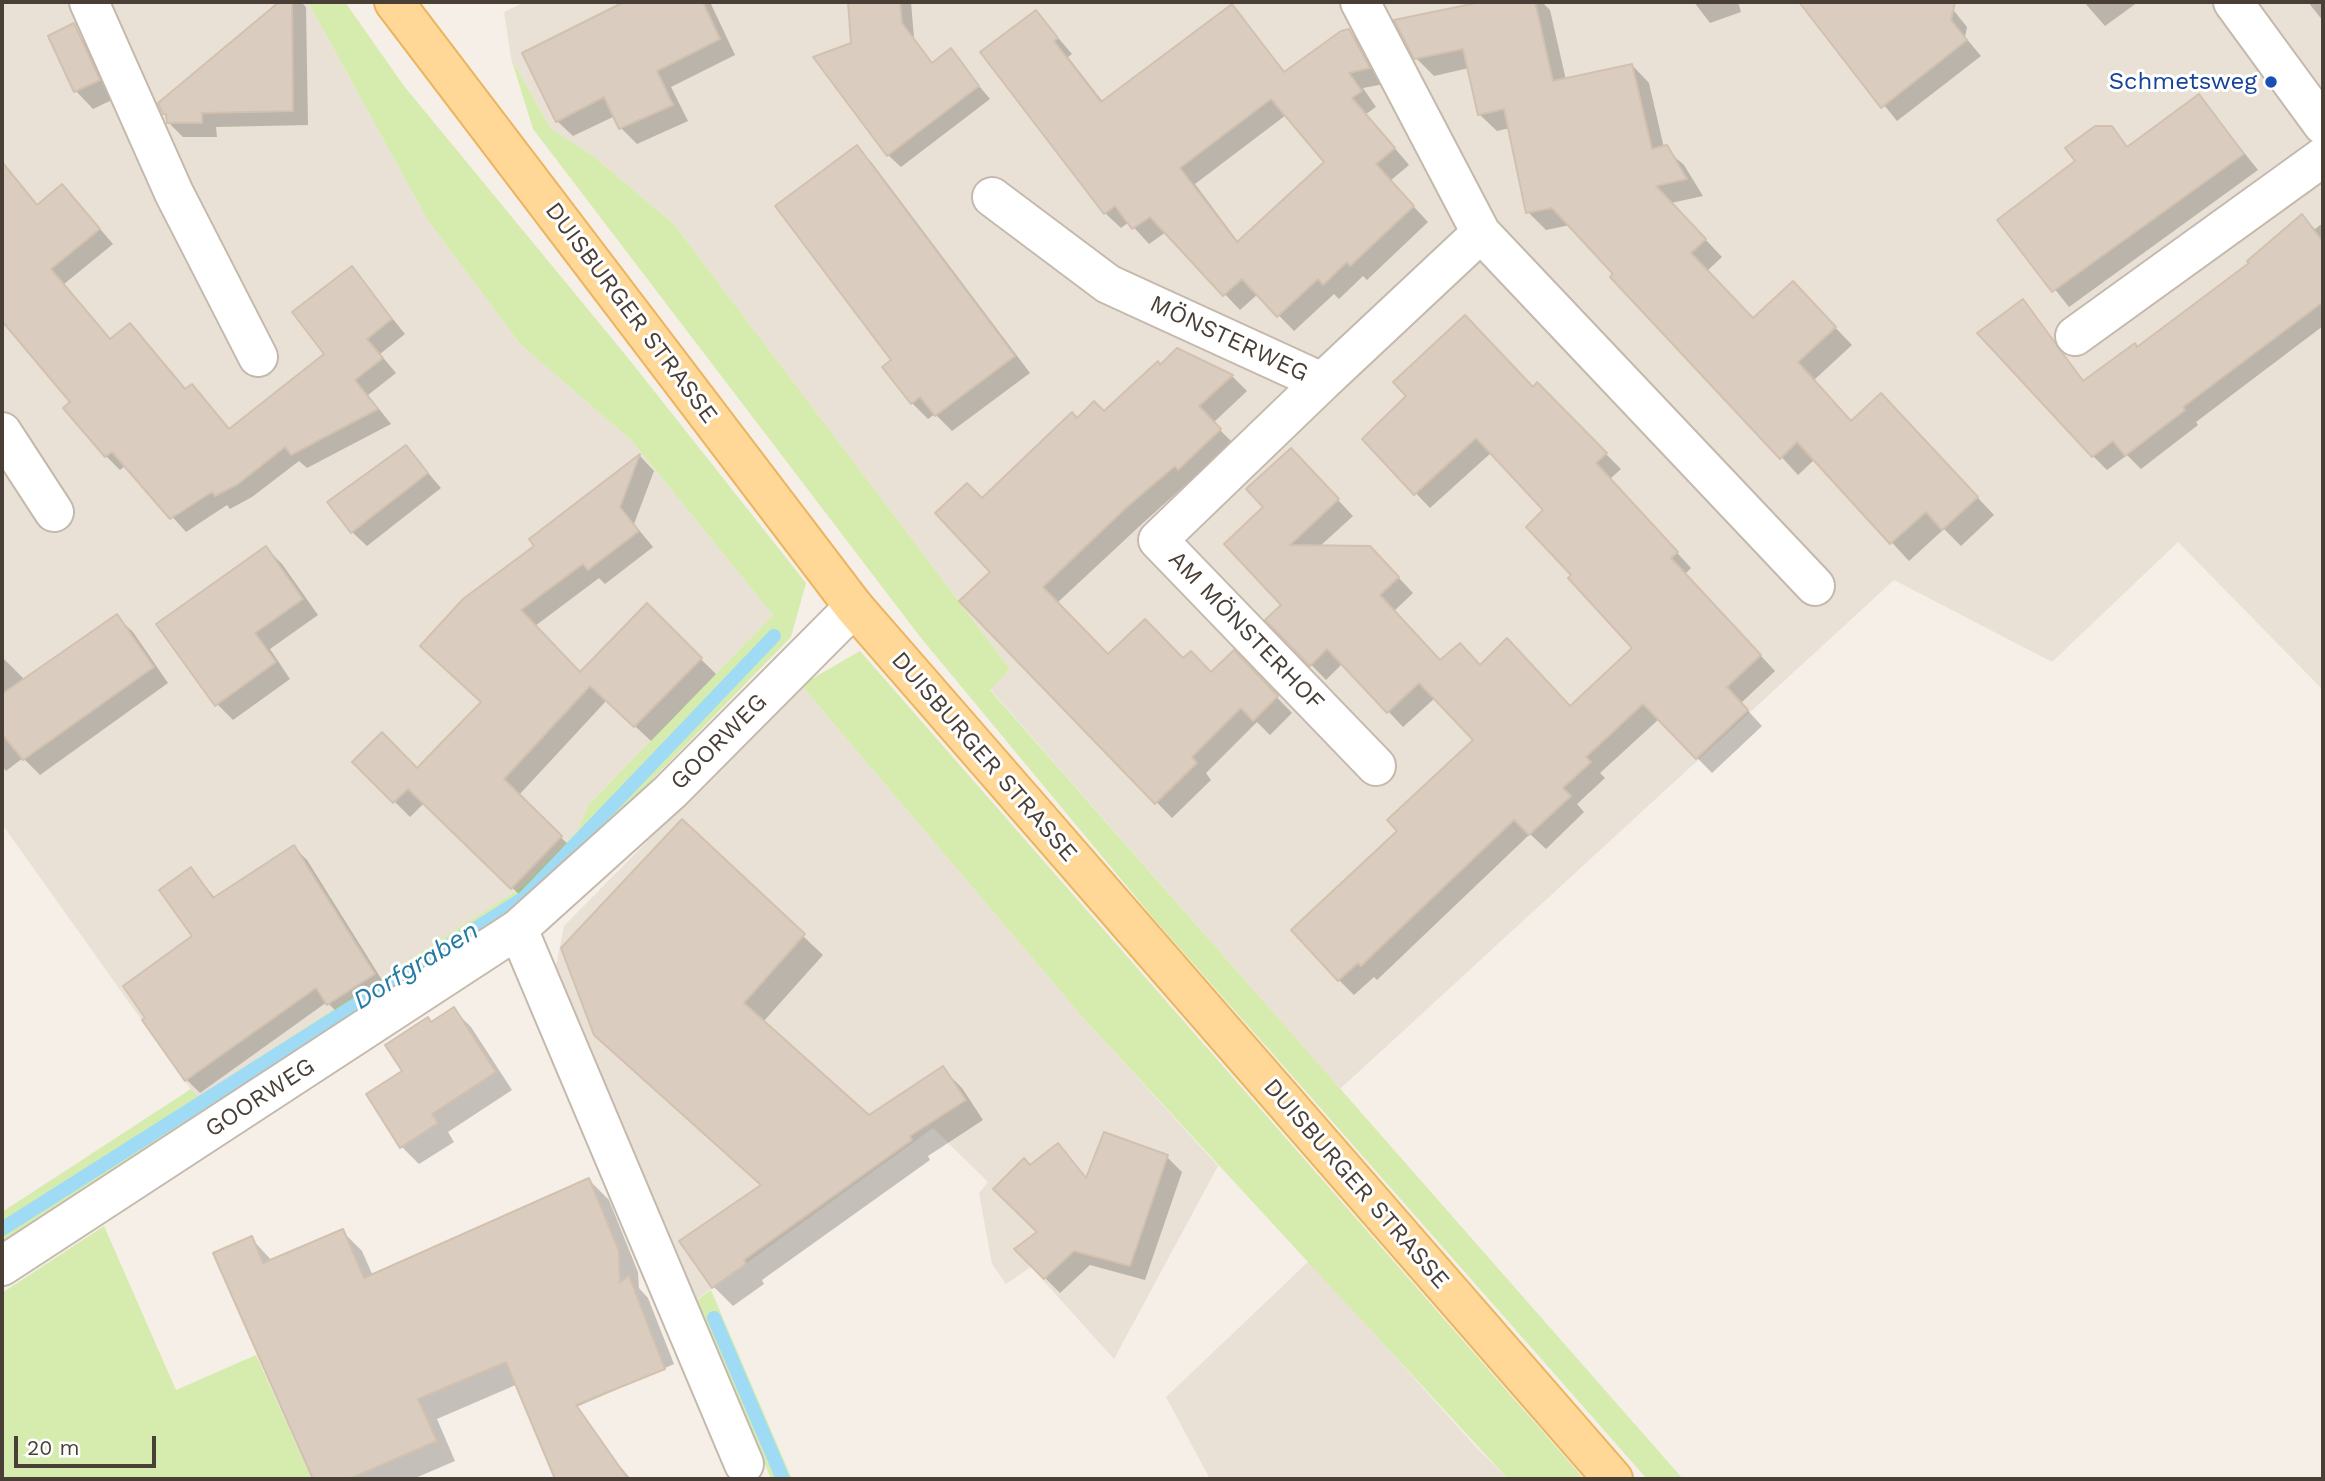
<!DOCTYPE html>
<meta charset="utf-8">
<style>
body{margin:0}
#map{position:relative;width:2325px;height:1481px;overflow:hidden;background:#f5efe7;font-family:"Work Sans",sans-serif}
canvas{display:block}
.frame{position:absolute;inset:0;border:4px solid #493f36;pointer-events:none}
.scale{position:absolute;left:14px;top:1436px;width:142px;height:32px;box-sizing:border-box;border:4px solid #493f36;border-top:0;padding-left:9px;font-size:21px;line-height:24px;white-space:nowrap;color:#493f36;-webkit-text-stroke:5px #fff;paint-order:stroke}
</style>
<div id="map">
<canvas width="2325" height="1481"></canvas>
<div class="frame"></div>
<div class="scale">20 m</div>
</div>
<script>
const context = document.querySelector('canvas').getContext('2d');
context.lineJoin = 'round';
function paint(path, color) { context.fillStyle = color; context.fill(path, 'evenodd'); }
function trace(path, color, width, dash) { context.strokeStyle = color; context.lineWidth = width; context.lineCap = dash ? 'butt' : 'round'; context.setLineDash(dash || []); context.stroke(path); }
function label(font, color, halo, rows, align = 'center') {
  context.font = font + ' "Work Sans",sans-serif'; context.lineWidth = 6; context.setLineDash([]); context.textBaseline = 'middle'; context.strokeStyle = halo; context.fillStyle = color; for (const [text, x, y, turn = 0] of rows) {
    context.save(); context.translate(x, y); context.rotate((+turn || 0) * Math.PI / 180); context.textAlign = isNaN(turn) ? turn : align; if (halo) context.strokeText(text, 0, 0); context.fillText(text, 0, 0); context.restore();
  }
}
paint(new Path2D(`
 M2 2H308L427 219 521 345 631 440 773 615 588 805 578 830 520 888 197 1098 2 824Z
 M525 2H2323V690L2178 542 2052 662 1894 580 1340 1089 990 689 1010 669 674 224 592 155 551 129 511 58 504 12Z
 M801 685 1085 1020 1218 1166 1114 1359 1031 1267 1006 1284 992 1264 979 1193 988 1182 933 1128 696 1300 555 971 564 926Z
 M1309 1261 1475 1446 1508 1479H1210L1166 1397Z`), '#e9e1d5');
paint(new Path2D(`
 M308 2H345L404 86 628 358 806 583 791 637 533 902 2 1246V1212L191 1089 198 1097 520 888 578 830 588 805 773 615 631 440 521 345 427 219Z
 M511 58 551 129 592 155 674 224 1010 669 990 690 1683 1479H1647L1154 919 921 638 533 129Z
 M860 651 1584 1479H1508L1085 1020 801 685Z
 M104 1226 176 1390 256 1355 312 1479H2V1293Z
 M711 1290 792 1479H771L697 1300Z`), '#d6ecae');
paint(new Path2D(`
 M282 2H301L306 7 308 125 216 127 217 137H183L168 122 160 104Z
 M629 2H710L735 55 671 87 688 121 637 144 621 128 615 116 573 136 557 121 524 54Z
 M850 2H911L914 38 933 64 950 51 990 99 901 167 888 155 853 44Z
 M1488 2H1542L1550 10 1566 80 1632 65 1649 83 1664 148 1684 165 1703 196 1671 203 1722 257 1707 271 1754 320 1810 301 1852 345 1814 380 1852 423 1898 413 1994 515 1961 546 1944 529 1909 561 1815 459 1798 475 1570 225 1546 230 1528 212 1510 128 1497 131 1479 114 1469 68 1434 76 1416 58 1397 21Z
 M1694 2H1738L1741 12 1710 23Z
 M1801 2H1862L1869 11 1882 2H1947L1967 27 1965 37 1981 56 1897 121Z
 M2084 2H2138L2105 26Z
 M2308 2H2323V21Z
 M1232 6 1286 73 1349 31 1365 47 1384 84 1363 88 1376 107 1366 114 1409 165 1390 181 1428 222 1367 280 1363 276 1339 299 1334 294 1294 331 1258 294 1240 310 1166 232 1149 244 1129 222 1121 228 1105 213 983 52 1036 12 1072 54 1068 57 1103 102ZM1286 115 1326 162 1239 243 1195 184Z
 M79 36 96 53 116 98 93 109 76 91Z
 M2199 96 2258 170 2069 307 2000 220 2077 162 2111 128 2129 148Z
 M857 147 872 163 1030 373 952 431 935 414 928 419 912 403 894 361Z
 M2 162 38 206 76 201 113 244 64 284 111 340 144 339 187 391 206 401 230 430 327 355 352 268 405 334 380 354 396 373 368 395 391 424 307 468 299 461 252 497 230 509 227 505 186 532 126 465 120 470 106 456 72 402 2 320Z
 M2302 217 2315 229 2323 223V326L2196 422 2198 425 2141 469 2127 455 2107 470 2093 456 2022 302 2085 382 2137 349 2252 264Z
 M1160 367 1232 376 1247 391 1213 423 1235 445 1195 484 1191 480 1144 522 1057 603 1108 657 1184 660 1212 674 1234 653 1292 713 1270 735 1257 722 1206 773 1211 780 1172 818 962 601 992 572 982 500 1077 420 1105 413Z
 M1537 385 1621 469 1610 479 1691 568 1685 574 1775 671 1741 703 1762 726 1712 773 1659 719 1600 773 1605 778 1577 804 1584 812 1546 849 1530 834 1377 980 1374 977 1354 995 1339 980 1399 832 1476 740 1435 698 1403 727 1343 663 1326 680 1268 620 1283 605 1226 544 1306 466 1353 516 1319 547 1385 563 1413 593 1393 612 1441 662 1481 667 1570 708 1635 648 1574 575 1546 510 1492 452 1430 508 1364 439 1533 389Z
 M406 447 441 488 367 546 352 532Z
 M640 456 654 471 634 524 653 547 605 584 599 578 535 626 580 674 647 606 716 674 651 741 607 700 518 796 577 853 528 903 424 803 410 817 355 762 417 770 483 703 537 546 531 539Z
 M266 548 282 564 318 615 270 649 290 679 233 720 217 704Z
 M117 617 133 632 168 683 40 775 23 758 6 771 2 766V657L25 680Z
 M682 822 823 955 763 1022 869 1117 943 1069 962 1088 983 1120 928 1156 930 1160 762 1280 764 1284 733 1306 714 1287 682 1242 762 1186Z
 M294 847 307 860 387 988 342 1017 327 1002 200 1093 187 1080 145 1020 195 937 191 869 216 899Z
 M453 1009 471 1027 512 1090 448 1132 454 1142 419 1164 402 1147 432 1023Z
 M1057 1146 1088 1179 1167 1157 1182 1172 1145 1280 1090 1265 1060 1293 1016 1249 1039 1232Z
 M589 1180 609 1200 638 1272 639 1288 648 1298 674 1364 545 1421 518 1384 437 1419 455 1461 413 1479H315L215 1254 251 1238 272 1261 342 1231 362 1251 373 1276Z
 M601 1444 631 1479H550L555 1475Z`), '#0003');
trace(new Path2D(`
 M2 1229 524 898 774 636
 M714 1318 783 1479`), '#a0dbf5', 14);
const building = new Path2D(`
 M279 2H292L293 111 202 113V123H167L166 114H163L158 103Z
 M624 2H703L720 39 657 71 673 105 619 129 604 97 556 122 522 53Z
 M848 2H900L902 23 932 63 951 48 979 86 887 156 813 57 851 43Z
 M1481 2H1535L1553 81 1632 64 1652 149 1667 145 1687 179 1656 186 1706 239 1691 253 1753 318 1793 281 1836 327 1798 362 1851 421 1881 393 1978 497 1942 530 1926 512 1890 544 1797 442 1780 459 1610 277 1613 274 1552 208 1526 213 1504 109 1478 115 1463 49 1414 59 1394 20Z
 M1799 2H1955L1951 20 1967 40 1881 108Z
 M1232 4 1284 72 1341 31 1349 29 1370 68 1349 73 1362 91 1352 98 1395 148 1376 164 1414 206 1350 266 1347 262 1323 285 1318 279 1277 317 1242 279 1223 296 1150 217 1132 229 1115 206 1104 214 980 52 1036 10 1058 38 1054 41 1101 102ZM1271 99 1324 162 1237 242 1180 168Z
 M74 23 100 80 74 92 48 36Z
 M2199 94 2244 154 2052 292 1997 220 2075 161 2065 148 2095 126H2112L2127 147Z
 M857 145 1015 356 935 416 920 397 911 404 882 367 891 360 775 206Z
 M2 162 37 205 62 184 100 229 51 269 110 339 130 323 185 389 192 384 229 429 324 354 292 312 352 266 392 319 367 339 383 358 355 380 378 409 291 455 285 447 238 484 215 496 212 492 170 519 112 452 105 457 63 408 70 402 2 321Z
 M2302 214 2323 242V302L2183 407 2185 410 2125 456 2113 441 2092 457 1977 333 2023 299 2083 381 2135 343 2137 347 2249 263 2247 261Z
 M1465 315 1533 387 1537 382 1607 453 1596 463 1678 552 1671 558 1761 655 1727 687 1748 710 1696 759 1643 704 1586 757 1591 762 1563 788 1571 796 1529 835 1514 820 1361 966 1358 963 1338 981 1291 930 1397 831 1387 820 1473 740 1419 683 1387 713 1327 649 1310 666 1265 620 1281 605 1224 544 1263 507 1246 489 1291 448 1339 499 1290 545 1370 546 1399 577 1380 595 1440 660 1460 643 1480 665 1507 638 1570 706 1632 648 1568 578 1571 575 1526 527 1543 510 1476 438 1414 495 1362 439 1406 396 1393 382Z
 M1177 348 1233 375 1199 406 1221 429 1178 470 1175 466 1128 506 1043 587 1108 654 1145 619 1183 658 1191 651 1211 672 1234 650 1278 696 1253 721 1241 708 1192 757 1197 763 1155 804 959 601 990 572 935 513 967 483 982 498 1072 412 1077 418 1094 401 1104 411 1158 361 1160 365Z
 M406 445 428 473 351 533 327 502Z
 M640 454 620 507 639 531 588 570 583 564 521 610 580 672 647 603 702 658 634 727 590 686 504 779 562 836 511 889 408 789 393 803 352 762 382 732 417 768 481 702 420 646 463 599 534 546 529 539Z
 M266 546 303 599 255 633 276 662 215 706 156 624Z
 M117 614 154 667 23 760 2 734V694Z
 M682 819 805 934 744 1003 869 1115 943 1066 966 1100 910 1136 912 1140 744 1260 746 1264 712 1288 679 1241 761 1185 594 1035 561 948Z
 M294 845 375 974 327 1005 316 988 185 1081 142 1020 145 1018 123 986 192 936 159 890 191 867 213 898Z
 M454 1007 496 1072 432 1114 438 1123 400 1148 366 1094 402 1071 385 1045 428 1017 431 1022Z
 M1104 1132 1168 1155 1130 1266 1074 1251 1044 1279 1014 1249 1037 1232 993 1189 1024 1158 1030 1165 1058 1143 1086 1178Z
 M589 1178 619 1251 620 1282 629 1276 665 1369 576 1405 628 1479H555L506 1362 418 1399 437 1441 349 1479H313L213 1253 252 1236 263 1263 343 1229 364 1278Z`);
paint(building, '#dacdbf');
trace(building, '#d3c1af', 2);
const minor = new Path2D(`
 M89 2 174 193 258 357
 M1360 2 1481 233 1815 586
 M2233 2 2323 125
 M992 197 1108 284 1322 382 1481 233
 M2075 336 2323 157
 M1322 382 1158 540 1376 766
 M2 432 54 512
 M518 929 744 1464
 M2 1266 518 929 670 792 854 607`);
const major = new Path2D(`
 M394 2 854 607 1613 1479`);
trace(minor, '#c4b9ac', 42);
trace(major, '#ecb45e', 42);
trace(minor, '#fff', 38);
trace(major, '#ffd796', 38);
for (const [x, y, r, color] of [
 [2271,82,7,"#1a4fb4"]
]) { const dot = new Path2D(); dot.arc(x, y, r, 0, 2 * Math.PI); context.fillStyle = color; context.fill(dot); trace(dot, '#fff', 2.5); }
label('24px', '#164399', '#fff', [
 ["Schmetsweg",2257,82]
], 'right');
label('24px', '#493f36', '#fff', [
 ["DUISBURGER STRASSE",631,313,53],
 ["MÖNSTERWEG",1229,339,25],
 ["AM MÖNSTERHOF",1246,631,46],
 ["GOORWEG",719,742,-45],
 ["DUISBURGER STRASSE",984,757,49],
 ["GOORWEG",260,1098,-33],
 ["DUISBURGER STRASSE",1356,1184,49]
]);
label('italic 26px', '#247aa2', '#fff', [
 ["Dorfgraben",416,966,-32]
]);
</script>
